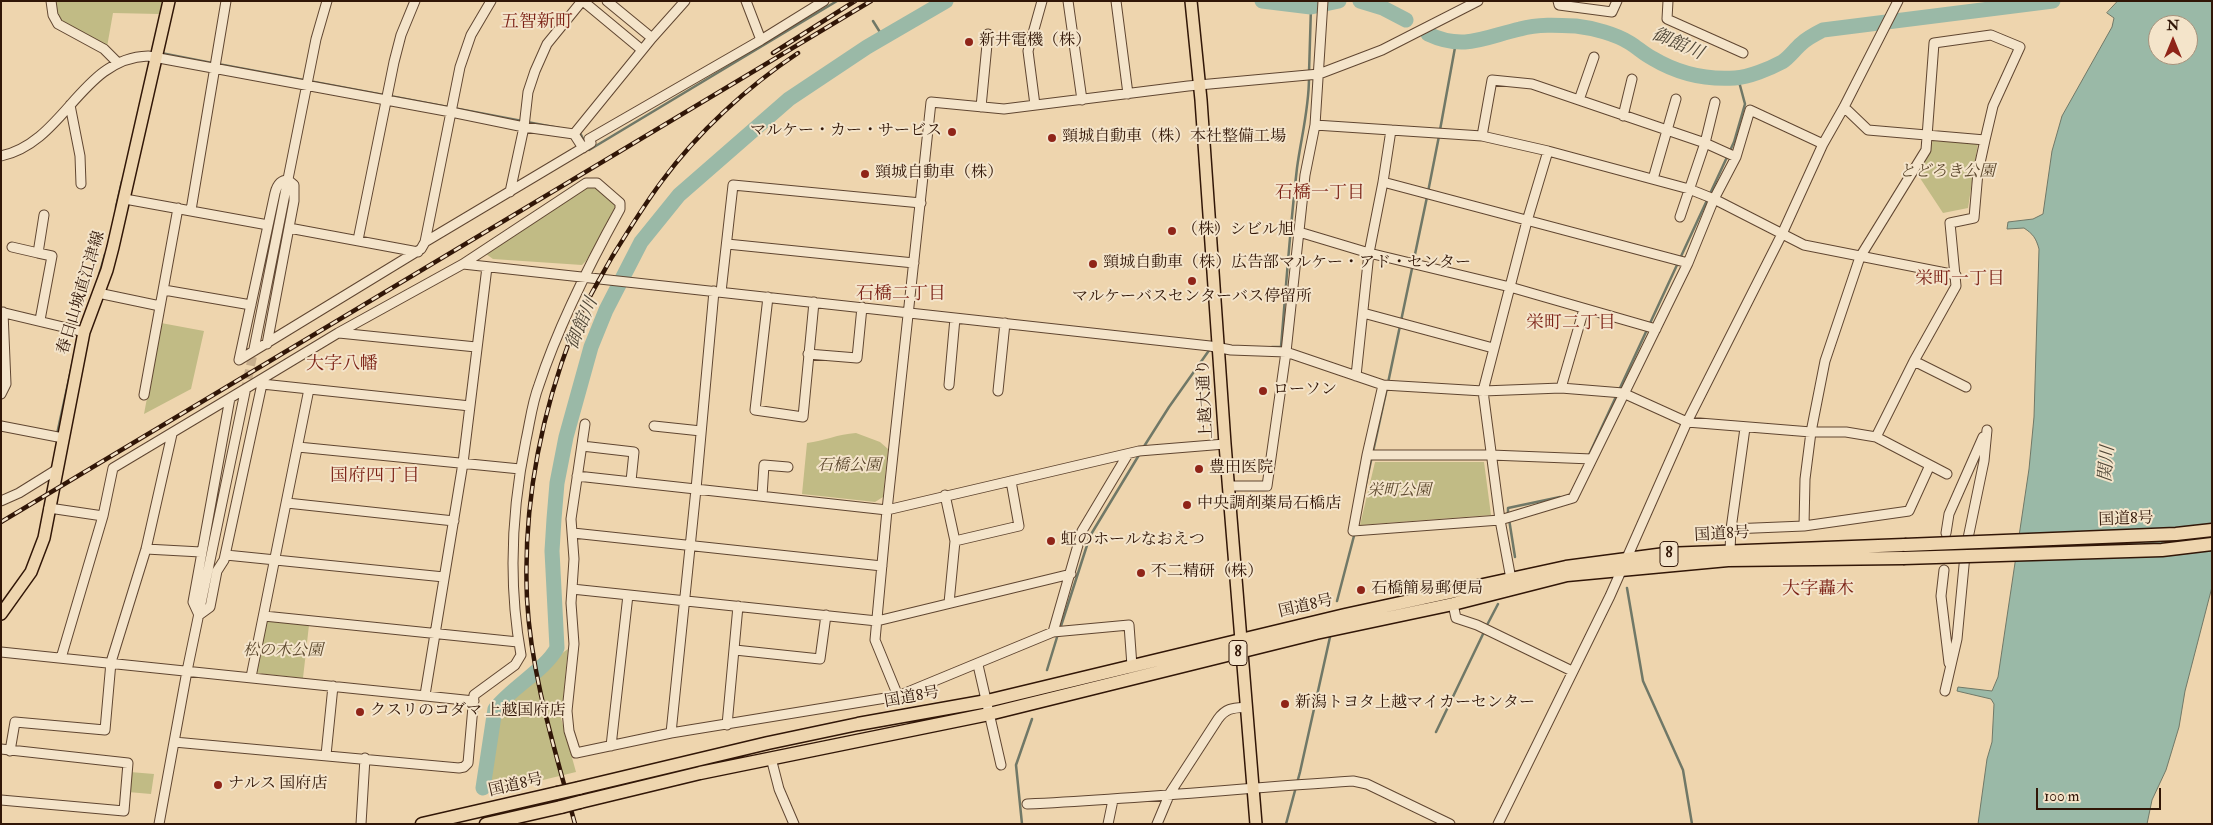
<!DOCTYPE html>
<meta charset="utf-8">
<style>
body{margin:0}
#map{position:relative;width:2213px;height:825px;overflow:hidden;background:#eed5ae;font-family:"IM FELL Double Pica",serif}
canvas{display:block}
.frame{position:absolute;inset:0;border:2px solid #311607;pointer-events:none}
.north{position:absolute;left:2148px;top:15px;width:50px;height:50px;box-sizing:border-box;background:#f4e4ca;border:1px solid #a6927c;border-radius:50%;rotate:0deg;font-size:14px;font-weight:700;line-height:20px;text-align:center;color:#311607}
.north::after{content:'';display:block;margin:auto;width:18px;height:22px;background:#8f2418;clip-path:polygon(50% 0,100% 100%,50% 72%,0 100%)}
.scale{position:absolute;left:2036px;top:788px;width:125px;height:22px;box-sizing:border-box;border:2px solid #311607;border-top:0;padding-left:6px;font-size:15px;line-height:18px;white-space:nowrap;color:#311607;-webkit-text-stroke:4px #f4e4ca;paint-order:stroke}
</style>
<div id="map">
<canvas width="2213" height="825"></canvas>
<div class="frame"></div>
<div class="north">N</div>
<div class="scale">100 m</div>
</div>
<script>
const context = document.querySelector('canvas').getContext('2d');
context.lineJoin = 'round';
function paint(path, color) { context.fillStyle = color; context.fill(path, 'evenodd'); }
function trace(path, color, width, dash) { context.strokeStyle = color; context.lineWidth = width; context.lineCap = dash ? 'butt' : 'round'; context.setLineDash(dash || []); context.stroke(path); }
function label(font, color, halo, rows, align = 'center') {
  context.font = font + ' "IM FELL Double Pica","Noto Serif JP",serif'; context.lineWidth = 4; context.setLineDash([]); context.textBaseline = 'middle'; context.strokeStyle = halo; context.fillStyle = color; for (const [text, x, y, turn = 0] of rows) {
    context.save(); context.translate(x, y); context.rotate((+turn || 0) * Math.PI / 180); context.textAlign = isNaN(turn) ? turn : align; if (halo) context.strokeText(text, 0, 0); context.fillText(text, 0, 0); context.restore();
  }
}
paint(new Path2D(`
 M54 1H162L159 14 113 13 107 47 62 22 58 18Z
 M1933 141 1978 143 1968 208 1943 213 1918 175Z
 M594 186 616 205V210L586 261 582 265 493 259 486 254 586 187Z
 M161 323 204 331 191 389 144 414Z
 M856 433 880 442 888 449 883 497 875 502 802 494 807 443C824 441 838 434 856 433Z
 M1375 462H1484L1491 515 1360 525Z
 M266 621 309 625 303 678 256 673Z
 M568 649 561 718 576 772 489 793C491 775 492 727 499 712 510 691 549 663 568 649Z
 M130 772 154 774 151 794 128 792Z`), '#c1bb85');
const water = new Path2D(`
 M2118 1H2212V587L2185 691 2179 727 2166 770 2152 800 2147 824H1978L1987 759 1992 742 1994 704 1991 699 1957 691 1958 687 1992 691 1998 677 2029 469 2034 417 2039 249C2036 238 2033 234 2024 228L2007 229 2008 222 2033 219 2043 214 2052 151 2062 116 2112 27 2114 18 2107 13ZM2158 25H2188V55H2158Z`);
paint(water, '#9ab9a7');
trace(water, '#707867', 1);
trace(new Path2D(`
 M873 21 883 37
 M161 53 212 63
 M218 64 384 95
 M1309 73 1311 7
 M390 96 522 121
 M527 122 559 128
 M1440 130 1456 42
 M579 131 589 150 837 1
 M1428 192 1439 136
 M116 207 122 181
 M99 275 105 254
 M1272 347H1281C1286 287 1290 228 1297 168 1301 138 1309 109 1309 78
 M1388 383 1427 197
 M57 434 74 356
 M1143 448 1169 407 1210 349
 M1588 457 1734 142 1745 104 1738 78
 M1365 488 1387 388
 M1508 514V508L1560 497
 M1509 519 1515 557
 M1627 588 1643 681 1683 770 1692 824
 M1337 601 1355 532
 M1486 627 1498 604
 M1060 629 1090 536 1139 455
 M1047 670 1058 634
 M1436 732 1484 632
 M1022 824 1016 765 1032 719
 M1286 824 1300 772 1330 637`), '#707867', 2.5);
trace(new Path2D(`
 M1262 1 1311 7 1339 1
 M1360 1 1383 8 1406 20
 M1428 34C1464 51 1485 37 1520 29 1538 24 1557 25 1576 26 1593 28 1616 34 1630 43 1638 48 1644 54 1652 58 1677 73 1706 80 1735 78 1749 77 1769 69 1782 62 1789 58 1795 49 1801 44 1807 38 1815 34 1823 30L2053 1
 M483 788 495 709C512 687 545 670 557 648L552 551 554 519 557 483 566 437 591 347 606 310 641 242 679 195 789 99 867 47 946 1`), '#9ab9a7', 15);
trace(new Path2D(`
 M245 392 254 349`), '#c8af8d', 9, [9, 4.5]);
const minor = new Path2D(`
 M51 1 53 15 58 24 104 49 117 62
 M583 1 642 50
 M607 1 652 38
 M746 1 761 40
 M1068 1 1082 100
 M1116 1 1128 94
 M1558 1 1559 5 1612 12 1617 1
 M1668 1 1667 19 1743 53
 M1579 100 1594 57
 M70 105 80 156 81 184
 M1035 105 1028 51 1042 1
 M981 107 988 34
 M1844 107 1868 130 1985 140 1978 172 1974 218 1950 223 1956 286 1914 361 1876 437
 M1623 116 1632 79
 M1315 125 1482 136 1548 151 1689 189 1714 199 1804 245 1956 275
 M574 134 652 38 685 1
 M1482 136 1492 80 1532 84 1705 143 1736 157
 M1 156C65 142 81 58 148 56L451 112 524 127 574 134 583 148
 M1653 179 1676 99
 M288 180C280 180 277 185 275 193L239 360 421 249 425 242 460 67 471 35 491 1
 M1383 182 1688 263
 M510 192 524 127 528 92 535 71 547 44 582 1
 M125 199 268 225
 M191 210 226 1
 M1680 217 1705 143 1715 102
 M289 228 418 252
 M1299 232 1369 253 1510 287 1656 329
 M358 240 394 62 401 35 415 1
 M425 242 591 143 589 139 761 40 824 1
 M727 244 914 263
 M12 247 38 253
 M164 290 251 305
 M721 292 733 185 921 203
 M98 293 160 306
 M768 297 755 410 803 417 814 302
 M1 312 84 332
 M1363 313 1493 348
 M40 320 52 256 38 253 44 215
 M339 333 476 347
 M267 344 294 201V185L288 180
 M254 349 316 39 327 1
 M808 354 857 358 862 307
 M1914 361 1966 387
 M1356 376 1369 253 1383 182 1391 130
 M262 384 265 377 338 333 463 264 1210 346 1231 350 1286 352 1383 385 1483 391 1561 388 1623 393 1687 422 1811 432H1846L1876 437 1947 474
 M949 385 955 318
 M1383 385 1367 455 1353 531 1500 520 1573 498 1688 263 1714 199 1736 157 1750 110 1823 144
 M1561 388 1584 309
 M998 391 1005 323
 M1 394 6 384 3 312
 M144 395 178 208
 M230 398 265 377
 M585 424 571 519 574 559 571 603 574 644 567 711 569 731 576 753 671 733 898 696 1053 632 1129 625 1132 666
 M1 426 63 438
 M654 426 701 431
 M582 446 634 452 631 481
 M298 447 520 469
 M1367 455H1491L1592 459
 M577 476 887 510 1139 451 1225 444
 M1229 486H1267L1286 352 1305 175 1315 125 1323 1
 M945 495 955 541 949 603
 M762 496 764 465 788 467
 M1 501 19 493 56 470
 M287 503 454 521
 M49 508 103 516
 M1804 526 1909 511 1930 465
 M1731 529 1745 428
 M573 533 882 566
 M1946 533 1949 514 1983 437
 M955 541 1019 526 1011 481
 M1967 543 1984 461 1987 430
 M146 549 201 552
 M1730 550 1731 529 1804 526 1805 479 1811 432 1825 361 1860 257 1926 150 1934 43 1991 35 2020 47 1993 106 1985 140
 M226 555 444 577
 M1944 570 1941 596 1949 663
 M1511 579 1500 520 1483 391 1527 221 1548 151
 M572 589 877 621 1071 574
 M1453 604 1456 618 1477 625 1572 671
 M199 615 210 607 217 571 224 560 262 384 470 406
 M264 616 518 642
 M1053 632 1082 531 1128 454
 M735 650 820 659 826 615
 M1 652 474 701
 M61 658 103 516 113 468 230 398 193 602 199 615
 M978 665 1001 765
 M251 677 309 389
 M1945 691 1957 639 1965 555
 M425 695 463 463 487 267
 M898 696 875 640 887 510 931 102 1004 109 1188 86 1319 74 1382 50 1478 1
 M727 725 738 606
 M671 733 696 489 714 291
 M174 742 459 768 464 767 468 763 474 695 515 665 521 655C508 582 511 513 526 440 530 422 532 403 539 385 559 324 589 265 620 209V203L597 183H586L463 264
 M611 746 628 595
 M1 749 128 763 124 811 1 800
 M10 751 15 722 105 730 111 662 146 549 172 434
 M326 755 333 686
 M771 758 779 789 794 824
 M1027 804C1136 799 1244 788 1353 781L1367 784 1450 824
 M159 824 187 671 245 392
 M361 824 365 758
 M1108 824 1113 800
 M1157 824 1170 793 1218 719C1226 708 1233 708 1246 707
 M1498 824 1610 596 1687 422 1782 234 1823 144 1844 107 1898 1`);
const major = new Path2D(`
 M1191 1 1201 100 1225 444 1256 824
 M1 614 31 572 44 538 84 332 107 270 113 247 169 1`);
const highway = new Path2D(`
 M579 788 768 743 858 724 987 701 1345 615 1566 567 1665 554 1905 545
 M580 802 700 773 989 714 1316 633 1453 604 1567 575 1728 560 1903 558
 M422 824 557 793
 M486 824 561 807`);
trace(minor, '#604631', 11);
trace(major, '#311607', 14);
trace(highway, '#311607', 15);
trace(minor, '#f4e4ca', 9);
trace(major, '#eed5ae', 11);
trace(highway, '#eed5ae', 12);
const rail = new Path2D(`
 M773 53 855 1
 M1 522 871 1
 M575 824C555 750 531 675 527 599 523 509 540 418 572 334 582 308 598 282 612 257 628 231 644 205 662 181 698 132 747 87 798 53`);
trace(rail, '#311607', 4.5);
trace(rail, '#f4e4ca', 2.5, [8]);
const highwayBridge = new Path2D(`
 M1905 545 2176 534 2212 530
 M1903 558 2162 550 2212 544
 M557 793 579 788
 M561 807 580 802`);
trace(highwayBridge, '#311607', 15, []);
trace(highwayBridge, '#eed5ae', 12);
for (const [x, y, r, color] of [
 [969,42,5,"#8f2418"],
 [952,132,5,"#8f2418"],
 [1052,138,5,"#8f2418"],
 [865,174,5,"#8f2418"],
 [1172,231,5,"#8f2418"],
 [1093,264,5,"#8f2418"],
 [1192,281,5,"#8f2418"],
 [1263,391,5,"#8f2418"],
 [1199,469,5,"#8f2418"],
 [1187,505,5,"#8f2418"],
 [1051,541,5,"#8f2418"],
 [1141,573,5,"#8f2418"],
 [1361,590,5,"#8f2418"],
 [1285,704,5,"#8f2418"],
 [360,712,5,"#8f2418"],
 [218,785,5,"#8f2418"]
]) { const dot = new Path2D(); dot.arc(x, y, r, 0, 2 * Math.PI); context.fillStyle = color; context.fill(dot); trace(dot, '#f4e4ca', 2); }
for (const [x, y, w] of [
 [1669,554,18],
 [1238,653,18]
]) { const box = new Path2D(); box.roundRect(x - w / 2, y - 12.5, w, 25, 4); context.fillStyle = '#f4e4ca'; context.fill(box); trace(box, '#311607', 1); }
label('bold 15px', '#311607', null, [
 ["8",1669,554],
 ["8",1238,653]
]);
label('16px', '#311607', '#f4e4ca', [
 ["新井電機（株）",979,42],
 ["マルケー・カー・サービス",942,132,"right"],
 ["頸城自動車（株）本社整備工場",1062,138],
 ["頸城自動車（株）",875,174],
 ["（株）シビル旭",1182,231],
 ["頸城自動車（株）広告部マルケー・アド・センター",1103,264],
 ["マルケーバスセンターバス停留所",1192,298,"center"],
 ["ローソン",1273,391],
 ["豊田医院",1209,469],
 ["中央調剤薬局石橋店",1197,505],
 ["虹のホールなおえつ",1061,541],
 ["不二精研（株）",1151,573],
 ["石橋簡易郵便局",1371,590],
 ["新潟トヨタ上越マイカーセンター",1295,704],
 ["クスリのコダマ 上越国府店",370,712],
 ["ナルス 国府店",228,785]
], 'left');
label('italic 16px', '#5c482d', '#f4e4ca', [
 ["とどろき公園",1947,173],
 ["石橋公園",849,467],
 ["栄町公園",1399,492],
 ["松の木公園",283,652]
]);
label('16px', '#311607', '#f4e4ca', [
 ["春日山城直江津線",82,293,-73],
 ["上越大通り",1206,399,-93],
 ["国道8号",2126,520,-2],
 ["国道8号",1722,535,-3],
 ["国道8号",1306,607,-13],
 ["国道8号",912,698,-10],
 ["国道8号",516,786,-13]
]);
label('18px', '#7a1f14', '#f4e4ca', [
 ["五智新町",537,23],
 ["石橋一丁目",1320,194],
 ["栄町一丁目",1960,280],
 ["石橋二丁目",901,295],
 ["栄町二丁目",1571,324],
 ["大字八幡",342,365],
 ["国府四丁目",375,477],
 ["大字轟木",1818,590]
]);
label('italic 18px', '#504737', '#f4e4ca', [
 ["御館川",1677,45,23],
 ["御館川",583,324,-67],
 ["関川",2108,464,-85]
]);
</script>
